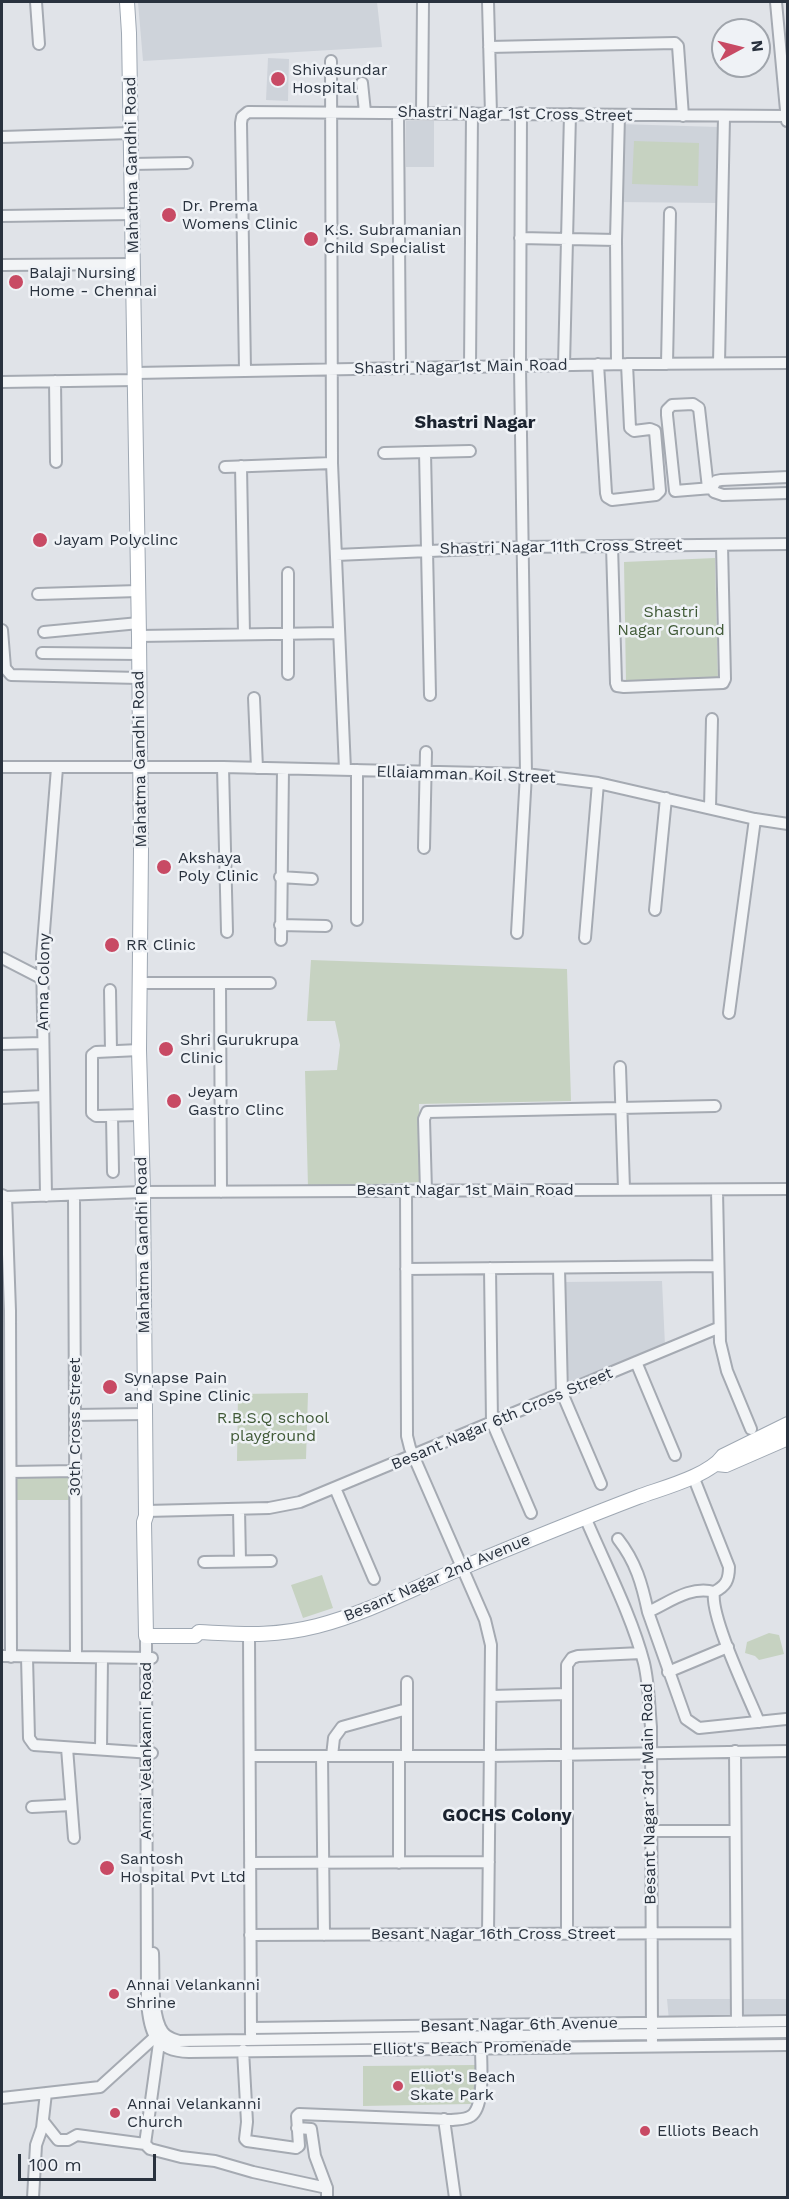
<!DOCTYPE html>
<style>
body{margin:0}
#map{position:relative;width:789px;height:2199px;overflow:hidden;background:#e0e3e8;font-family:"Work Sans",sans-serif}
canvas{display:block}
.frame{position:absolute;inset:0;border:3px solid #29323e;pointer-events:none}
.north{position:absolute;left:711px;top:18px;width:60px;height:60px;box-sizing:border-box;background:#eff2f6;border:2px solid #a0a5ac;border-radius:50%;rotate:83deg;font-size:16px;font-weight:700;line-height:24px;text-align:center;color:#29323e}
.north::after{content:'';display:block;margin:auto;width:21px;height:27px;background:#c84a64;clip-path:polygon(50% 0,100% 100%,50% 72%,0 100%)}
.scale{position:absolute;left:18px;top:2154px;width:138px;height:27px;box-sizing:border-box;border:3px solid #29323e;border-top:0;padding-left:8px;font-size:18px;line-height:21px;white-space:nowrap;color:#29323e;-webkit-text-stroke:4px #eff2f6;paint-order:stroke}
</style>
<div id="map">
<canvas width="789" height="2199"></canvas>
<div class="frame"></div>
<div class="north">N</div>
<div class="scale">100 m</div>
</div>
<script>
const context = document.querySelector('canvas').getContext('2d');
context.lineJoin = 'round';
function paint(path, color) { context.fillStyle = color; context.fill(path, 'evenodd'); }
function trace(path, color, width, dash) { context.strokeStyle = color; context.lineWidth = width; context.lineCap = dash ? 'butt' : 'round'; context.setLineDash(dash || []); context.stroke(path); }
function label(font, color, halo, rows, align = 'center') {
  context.font = font + ' "Work Sans",sans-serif'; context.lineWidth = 5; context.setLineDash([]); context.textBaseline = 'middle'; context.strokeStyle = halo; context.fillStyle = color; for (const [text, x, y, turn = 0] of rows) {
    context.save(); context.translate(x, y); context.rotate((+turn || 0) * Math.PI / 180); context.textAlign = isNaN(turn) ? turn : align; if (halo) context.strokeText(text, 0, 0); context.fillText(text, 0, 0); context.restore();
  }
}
paint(new Path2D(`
 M138 2H377L382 47 143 61Z
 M268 58 289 59 288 101 266 100Z
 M406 121H434V167H406Z
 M618 124 719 127 717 203 616 202Z
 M662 1281 665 1346 569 1391 564 1282Z
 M667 1999H787V2022L669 2021Z`), '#ced3da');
paint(new Path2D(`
 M634 141 699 143 698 186 632 184Z
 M715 558 718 681 626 682 624 562Z
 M311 960 567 969 571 1101 419 1104 422 1182 308 1187 305 1071 337 1070 340 1045 335 1021H307Z
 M308 1393 306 1459 237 1461 238 1394Z
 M73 1472V1500H13L14 1473Z
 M322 1575 333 1608 303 1618 291 1585Z
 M769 1633 779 1635 784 1654 759 1660 755 1656 745 1653 747 1642Z
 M477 2065 475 2098 471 2104 363 2106V2066Z`), '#c6d2c1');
const minor = new Path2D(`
 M36 2 39 44
 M488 2 491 114
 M776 2 787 121
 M489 47 675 43 678 46 683 116
 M331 61 332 463 345 770
 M362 83 365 112
 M398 113 400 368
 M422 113 423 2
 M2 137 131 133
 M132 164 187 163
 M2 216 133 214
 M520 238 616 240
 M2 265 133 264
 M719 363 724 117
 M598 364 606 493 607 497 612 500 656 495 660 491 655 431 650 429 634 431 630 428 627 364
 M617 364 616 240 619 115
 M667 364 670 213
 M564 365 570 114
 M470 367 472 113
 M245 370 241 123 242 117 248 112 787 116
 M135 373 627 364 788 363
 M55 381 56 462
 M2 382 135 380
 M425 452 430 695
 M384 453 470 451
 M241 466 244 634
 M225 467 332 463
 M708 488 699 408 693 404 672 405 667 410V415L675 491 712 488 716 481 721 480 788 477
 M712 488 714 492 723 495 788 493
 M612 546 616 683 617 686 624 687 723 683 725 679 722 545
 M336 555 522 547 788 544
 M288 573V674
 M38 594 138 591
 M2 630 5 668 11 675 139 678
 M44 632 139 623
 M139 636 338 633
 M42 653 139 654
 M254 698 257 768
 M2 767H223L526 774 598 783 755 819 788 824
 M223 767 227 932
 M357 770V920
 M710 808 712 719
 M424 848 426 752
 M280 877 312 879
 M655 910 666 798
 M280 925 326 926
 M517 933 526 774 520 366 521 113
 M585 938 598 783
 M281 940 283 769
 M2 958 43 979
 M140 983H270
 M220 983 221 1192
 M110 990 111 1051
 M729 1013 755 819
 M2 1044 43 1043
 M139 1050 96 1052 92 1055V1113L96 1116 140 1115
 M620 1067 624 1189
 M2 1098 44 1096
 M112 1116 113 1172
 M717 1190 720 1342 727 1371 751 1429
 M406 1191 407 1436 410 1448 485 1620 491 1645 488 1934
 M426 1191 424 1119 427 1112 715 1106
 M2 1195 6 1197 143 1192 788 1189
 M46 1196 42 956 57 768
 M74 1196 76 1657
 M6 1197 10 1311 11 1657
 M490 1268 492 1422 531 1513
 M559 1268 562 1393 601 1484
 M406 1269 718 1266
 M636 1362 675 1455
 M75 1415 145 1414
 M11 1472 76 1471
 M335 1488 374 1579
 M239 1509 240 1561
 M146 1511 269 1508 300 1502 718 1328
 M585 1517C604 1562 632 1616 644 1663 649 1684 649 1706 651 1727L652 2040
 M618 1539C636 1562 642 1584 648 1612 668 1603 691 1585 714 1592 726 1586 729 1580 729 1567L693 1476
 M204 1562 271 1561
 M714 1592C710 1617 748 1695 759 1722
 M648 1612 686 1719 699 1728 786 1719
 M249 1635 251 2034
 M146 1636 147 2001C149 2031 154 2051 189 2052L788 2045
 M2 1656 152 1658
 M27 1657 29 1738 34 1745 152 1753
 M668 1672 728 1647
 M407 1682V1756
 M491 1696 567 1694
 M67 1748 74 1838
 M101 1749 102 1658
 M735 1751 737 2022
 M250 1756H490L788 1751
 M322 1756 324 1935
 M332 1756 334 1738 342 1727 407 1709
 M399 1756V1863
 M32 1807 71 1805
 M651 1831H735
 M250 1863 489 1862
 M567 1933V1665L572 1658 578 1656 641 1653
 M250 1935 736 1933
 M153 1953C154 1973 151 2017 163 2032 167 2038 173 2039 179 2041L788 2032
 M251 2028 788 2021
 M243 2050 247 2122 245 2139 247 2141 296 2148 299 2146 297 2116 299 2114 452 2120C458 2119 465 2120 471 2116 485 2107 481 2064 481 2048
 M2 2098 100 2087 155 2037
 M444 2119 455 2198
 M43 2121 58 2140H68L77 2135 145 2144 150 2149 181 2157 215 2161 253 2172 327 2188V2198
 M297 2128 311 2129 315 2156 327 2188
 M145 2144 159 2043
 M33 2198 36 2145 42 2128 46 2093`);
const major = new Path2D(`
 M127 2 129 33 139 636 141 849 139 1050 143 1192 146 1516 144 1522 146 1636H195L199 1632C243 1634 273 1637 317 1626 364 1614 408 1591 452 1572 514 1546 575 1521 638 1497 662 1488 709 1476 723 1456L788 1424
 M717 1464 726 1465 788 1438`);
trace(minor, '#a5aab2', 14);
trace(major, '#9fa8b3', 16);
trace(minor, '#f2f4f6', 10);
trace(major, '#fff', 14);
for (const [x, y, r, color] of [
 [278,79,8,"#c84a64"],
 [169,215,8,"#c84a64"],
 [311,239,8,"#c84a64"],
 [16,282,8,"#c84a64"],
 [40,540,8,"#c84a64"],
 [164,867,8,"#c84a64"],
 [112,945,8,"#c84a64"],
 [166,1049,8,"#c84a64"],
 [174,1101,8,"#c84a64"],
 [110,1387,8,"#c84a64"],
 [107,1868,8,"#c84a64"],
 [114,1994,6,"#c84a64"],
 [398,2086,6,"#c84a64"],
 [115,2113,6,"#c84a64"],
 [645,2131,6,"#c84a64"]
]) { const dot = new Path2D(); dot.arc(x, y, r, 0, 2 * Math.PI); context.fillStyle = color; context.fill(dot); trace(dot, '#eff2f6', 2); }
label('16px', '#29323e', '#eff2f6', [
 ["Shivasundar",292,70],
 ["Hospital",292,88],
 ["Dr. Prema",182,206],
 ["Womens Clinic",182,224],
 ["K.S. Subramanian",324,230],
 ["Child Specialist",324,248],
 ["Balaji Nursing",29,273],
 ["Home - Chennai",29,291],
 ["Jayam Polyclinc",54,540],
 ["Akshaya",178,858],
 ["Poly Clinic",178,876],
 ["RR Clinic",126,945],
 ["Shri Gurukrupa",180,1040],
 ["Clinic",180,1058],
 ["Jeyam",188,1092],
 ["Gastro Clinc",188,1110],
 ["Synapse Pain",124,1378],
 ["and Spine Clinic",124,1396],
 ["Santosh",120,1859],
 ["Hospital Pvt Ltd",120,1877],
 ["Annai Velankanni",126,1985],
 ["Shrine",126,2003],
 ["Elliot's Beach",410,2077],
 ["Skate Park",410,2095],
 ["Annai Velankanni",127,2104],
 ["Church",127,2122],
 ["Elliots Beach",657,2131]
], 'left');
label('16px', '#29323e', '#eff2f6', [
 ["Shastri Nagar 1st Cross Street",515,114,1],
 ["Mahatma Gandhi Road",132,165,-91],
 ["Shastri Nagar1st Main Road",461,367,-1],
 ["Shastri Nagar 11th Cross Street",561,547,-1],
 ["Mahatma Gandhi Road",140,759,-91],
 ["Ellaiamman Koil Street",466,775,2],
 ["Anna Colony",44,982,-89],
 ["Besant Nagar 1st Main Road",465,1190],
 ["Mahatma Gandhi Road",143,1245,-91],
 ["Besant Nagar 6th Cross Street",502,1419,-23],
 ["30th Cross Street",75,1427,-90],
 ["Besant Nagar 2nd Avenue",437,1578,-23],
 ["Annai Velankanni Road",146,1751,-90],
 ["Besant Nagar 3rd Main Road",649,1794,-91],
 ["Besant Nagar 16th Cross Street",493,1934],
 ["Besant Nagar 6th Avenue",519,2025,-1],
 ["Elliot's Beach Promenade",472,2048,-1]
]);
label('16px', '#405a37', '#eff2f6', [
 ["Shastri",671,612],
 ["Nagar Ground",671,630],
 ["R.B.S.Q school",273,1418],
 ["playground",273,1436]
]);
label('bold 18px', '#1b232f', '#eff2f6', [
 ["Shastri Nagar",475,423],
 ["GOCHS Colony",507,1816]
]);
</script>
